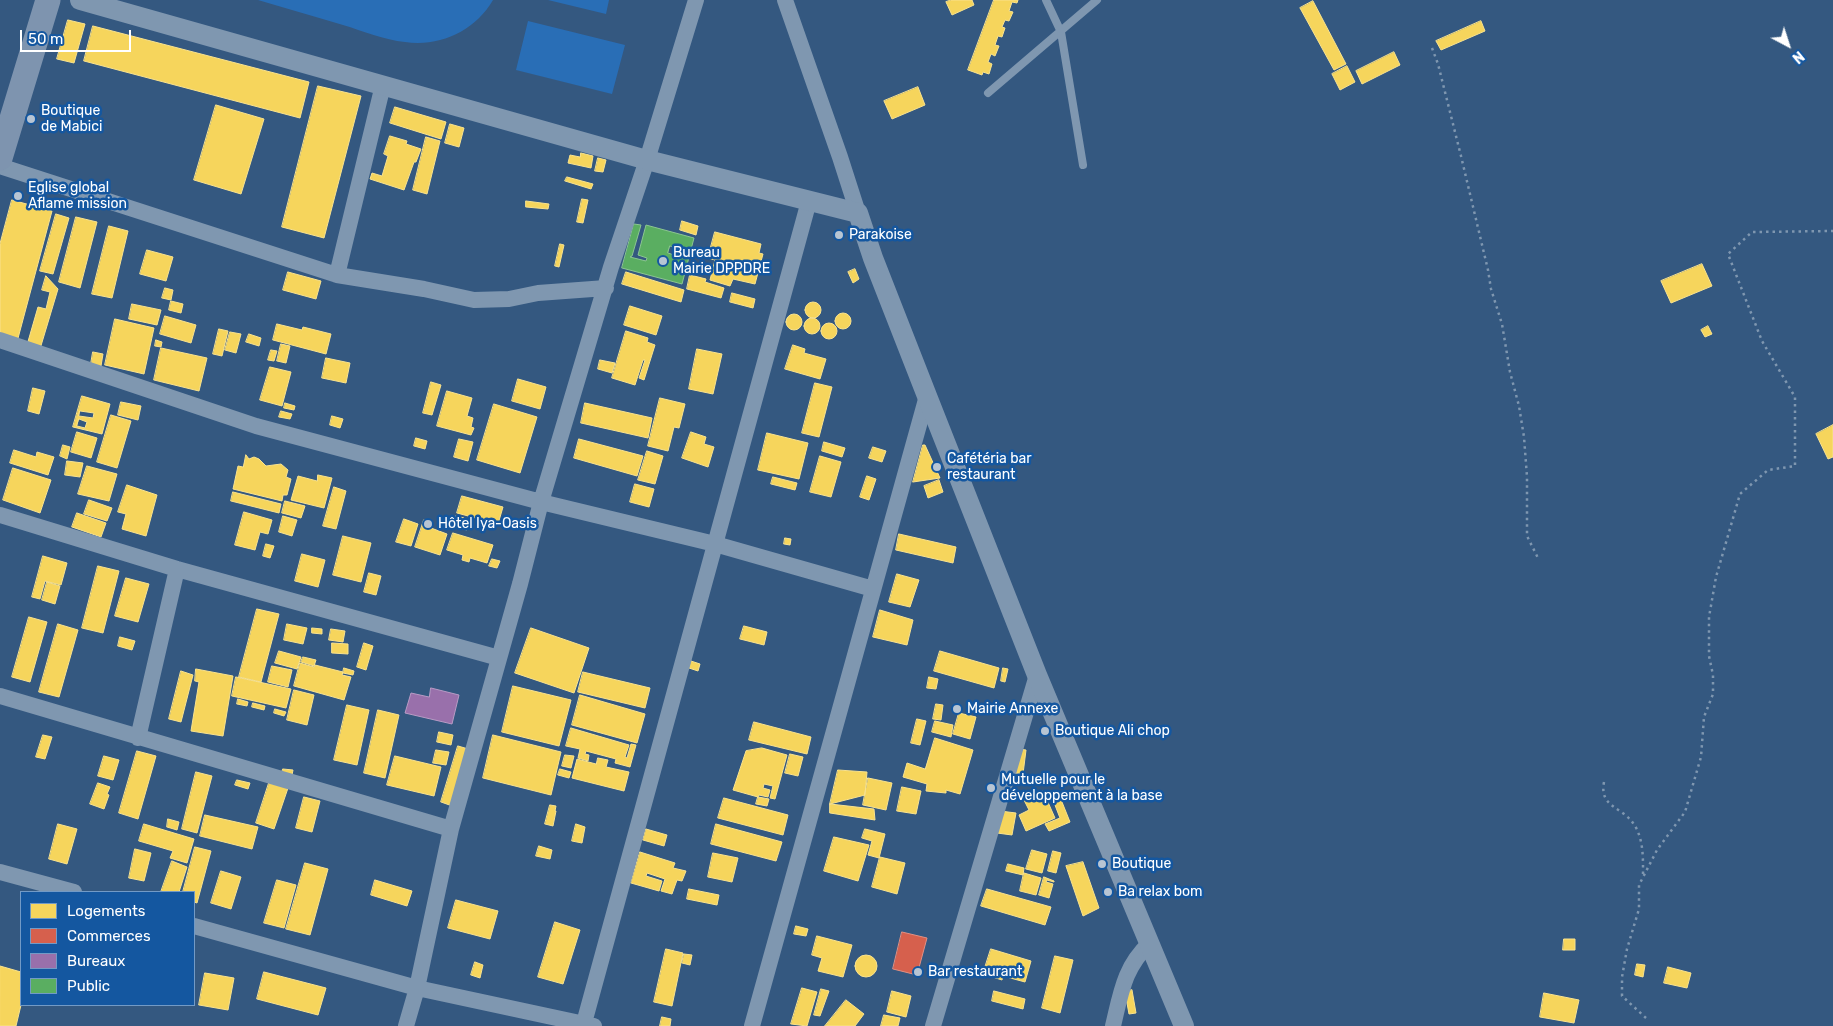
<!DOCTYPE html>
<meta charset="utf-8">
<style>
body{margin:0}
#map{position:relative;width:1833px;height:1026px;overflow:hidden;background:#345880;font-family:Rubik,sans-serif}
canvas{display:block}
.legend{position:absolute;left:20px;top:891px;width:175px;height:115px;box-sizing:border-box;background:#1457a0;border:1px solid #729ac6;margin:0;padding:6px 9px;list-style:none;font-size:15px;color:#fff}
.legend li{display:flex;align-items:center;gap:10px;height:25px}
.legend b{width:25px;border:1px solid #729ac6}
.north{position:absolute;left:1763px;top:20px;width:50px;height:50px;-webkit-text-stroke:4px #1457a0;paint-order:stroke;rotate:140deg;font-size:14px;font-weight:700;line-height:20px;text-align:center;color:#fff}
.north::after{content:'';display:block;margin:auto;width:18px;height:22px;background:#fff;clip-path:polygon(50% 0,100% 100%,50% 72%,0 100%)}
.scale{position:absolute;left:20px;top:30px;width:111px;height:22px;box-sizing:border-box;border:2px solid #fff;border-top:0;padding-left:6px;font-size:15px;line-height:18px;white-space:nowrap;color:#fff;-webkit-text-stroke:4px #1457a0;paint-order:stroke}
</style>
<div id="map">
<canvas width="1833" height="1026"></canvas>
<ul class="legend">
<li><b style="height:14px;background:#f6d55c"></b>Logements</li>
<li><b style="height:14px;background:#d6604d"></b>Commerces</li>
<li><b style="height:14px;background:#9970ab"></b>Bureaux</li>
<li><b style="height:14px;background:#5aae61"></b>Public</li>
</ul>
<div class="north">N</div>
<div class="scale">50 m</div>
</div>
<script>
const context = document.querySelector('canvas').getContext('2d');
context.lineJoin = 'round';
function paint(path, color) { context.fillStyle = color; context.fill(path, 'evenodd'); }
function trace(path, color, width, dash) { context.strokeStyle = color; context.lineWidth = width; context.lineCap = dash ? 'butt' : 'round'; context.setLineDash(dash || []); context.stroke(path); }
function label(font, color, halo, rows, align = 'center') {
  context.font = font + ' Rubik,sans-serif'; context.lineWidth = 5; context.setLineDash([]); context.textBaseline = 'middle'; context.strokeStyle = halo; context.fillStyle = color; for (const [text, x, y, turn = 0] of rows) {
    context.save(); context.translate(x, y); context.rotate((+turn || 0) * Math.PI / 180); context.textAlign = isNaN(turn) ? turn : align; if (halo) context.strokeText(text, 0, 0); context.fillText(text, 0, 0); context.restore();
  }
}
paint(new Path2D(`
 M258 0H493C475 31 440 47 405 42 384 40 363 31 343 25 315 17 286 8 258 0Z
 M548 0H609L606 14Z
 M528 21 625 45 612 94 516 70Z`), '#296eb6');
const homes = new Path2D(`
 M951 0H972L974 5 952 15 946 2Z
 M994 0H1018L1017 3 1012 2 1009 11 1013 12 1009 21 1005 20 1002 27 1005 28 1002 37 998 36 995 45 999 46 995 56 991 54 988 62 992 64 989 74 983 72 982 75 968 70Z
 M1313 1 1346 64 1334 70 1300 8Z
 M68 20 85 24 74 63 57 59Z
 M1481 21 1485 31 1441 50 1436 41Z
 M93 26 309 82 300 118 84 61Z
 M1394 52 1400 65 1362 84 1356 71Z
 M1347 66 1355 82 1340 90 1332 74Z
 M318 86 361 96 324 238 282 227Z
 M918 87 925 105 892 119 884 101Z
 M216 105 264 119 241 194 194 180Z
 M395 107 446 122 441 139 390 123Z
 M450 124 464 128 459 147 445 143Z
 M390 136 407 141 406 144 421 149 416 162H414L404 190 370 179 372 173 382 176 388 156 384 154Z
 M426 137 440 141 427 194 413 190Z
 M581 153 593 156 591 168 568 163 570 155 580 157Z
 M598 158 606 160 603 172 595 171Z
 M567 177 593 184 591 189 565 181Z
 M582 199 588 200 583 223 577 222Z
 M12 200 52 211 17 342 0 338V244Z
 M526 201 549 204 548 209 526 207Z
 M56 214 69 218 53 274 40 271Z
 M76 217 97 222 80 288 59 282Z
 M682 221 698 226 696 235 680 230Z
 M109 226 128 231 112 298 92 294Z
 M715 232 761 244 759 253 763 254 755 284 733 279 730 286 710 280 715 260 708 258Z
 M560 244 564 245 559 267 555 266Z
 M147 250 173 257 166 281 140 274Z
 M1702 264 1712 286 1671 303 1661 281Z
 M855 269 859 279 853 283 848 272Z
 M288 272 321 281 316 299 283 290Z
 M626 272 684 290 681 302 622 284Z
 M690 275 706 279 705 282 724 288 721 298 687 289Z
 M46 276 58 289 40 349 27 345 38 307 46 309 50 292 42 290Z
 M165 288 173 290 171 300 162 298Z
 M732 293 755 299 753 308 730 302Z
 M171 301 183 304 181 313 169 310Z
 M805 310a8 8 0 1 1 16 0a8 8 0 1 1-16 0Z
 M132 304 161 310 157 325 129 319Z
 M630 306 662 316 656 335 624 325Z
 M835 321a8 8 0 1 1 16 0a8 8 0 1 1-16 0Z
 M786 322a8 8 0 1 1 16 0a8 8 0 1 1-16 0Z
 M165 316 196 325 191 343 160 334Z
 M804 326a8 8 0 1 1 16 0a8 8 0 1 1-16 0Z
 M115 319 154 328 144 374 105 365Z
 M821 331a8 8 0 1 1 16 0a8 8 0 1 1-16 0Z
 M277 324 302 330 303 327 331 334 326 354 273 340Z
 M1708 326 1712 334 1705 337 1701 330Z
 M219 329 228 331 222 356 213 354Z
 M626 331 648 338 647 342 655 345 644 380 639 378 645 360H643L635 385 612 378Z
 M230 332 241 334 236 353 225 350Z
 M249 334 261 338 259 346 246 342Z
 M156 340 162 342 161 347 155 346Z
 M281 344 290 346 286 363 277 361Z
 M793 345 805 349 804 353 826 359 820 379 785 369Z
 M161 348 207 358 199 391 154 380Z
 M697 349 722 354 713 394 689 389Z
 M271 350 277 351 274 361 268 360Z
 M93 352 103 354 101 366 91 364Z
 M326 358 350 363 346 383 322 378Z
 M600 360 615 363 612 373 598 369Z
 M270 367 291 372 282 406 260 400Z
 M518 379 546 387 540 409 512 401Z
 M431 382 441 385 432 415 423 413Z
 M815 383 832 387 819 437 802 433Z
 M33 388 45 391 39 414 28 411Z
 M447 391 472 398 467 416 473 418 471 427 474 428 471 435 437 426Z
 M82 396 110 404 102 434 73 427Z
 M660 398 685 404 679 428 674 427 668 451 648 446Z
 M121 402 141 406 138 420 118 415Z
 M285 403 295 406 294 410 284 408Z
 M585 403 652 418 648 438 581 423Z
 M494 404 537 417 520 473 477 460Z
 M80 411 94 413 93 418 79 416Z
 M281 411 292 414 290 419 279 417Z
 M111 415 131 421 117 468 97 462Z
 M332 416 343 419 340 428 330 425Z
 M79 419 87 422 85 428 77 426Z
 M1833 425V457L1828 459 1816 434Z
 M77 432 97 438 91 458 71 452Z
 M691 432 706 437 704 444 714 447 708 467 682 458Z
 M767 433 808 443 799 479 758 470Z
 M416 438 427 441 425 449 414 446Z
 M459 439 473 442 468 461 454 457Z
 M579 439 643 456 637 476 574 458Z
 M824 442 845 448 842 457 822 451Z
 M63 445 70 447 67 459 60 456Z
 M923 445H925L940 478 913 482Z
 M873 447 886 451 882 462 869 458Z
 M14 450 36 457 37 452 54 457 48 475 10 463Z
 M647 451 663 456 655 484 638 480Z
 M246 455 249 459 254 457 259 459 266 466 281 464 288 470 286 477 291 479 287 495H283L282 501 233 489 238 466 243 467Z
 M820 456 841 462 831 497 810 492Z
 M67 461 83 463 80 477 65 475Z
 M87 466 117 474 109 501 78 494Z
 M13 468 51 480 40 513 3 500Z
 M318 475 332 478 324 508 291 500 298 476 317 481Z
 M867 476 876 479 869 500 860 497Z
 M773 477 797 483 795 490 771 484Z
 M939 480 943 492 928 498 924 486Z
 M635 484 654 489 649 507 630 502Z
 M127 485 157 495 146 536 122 529 126 514 118 512Z
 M334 487 346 491 336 529 323 526Z
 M233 492 281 504 279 513 231 501Z
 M462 496 503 507 498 524 457 513Z
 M89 500 112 508 107 521 84 514Z
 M285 501 305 506 301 518 282 513Z
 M244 512 272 520 268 534 260 532 255 550 235 545Z
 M77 513 106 523 101 537 72 527Z
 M283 516 297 520 292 536 279 532Z
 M456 516 464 518 463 522 468 523 467 530 453 527Z
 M404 519 418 524 411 546 396 542Z
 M424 520 432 523 431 528 447 534 440 555 415 547Z
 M453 533 493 545 487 563 470 558 469 562 462 560 463 555 447 550Z
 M899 534 956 547 953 563 896 550Z
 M343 536 371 543 361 582 333 575Z
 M785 538 791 539 790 545 784 544Z
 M266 544 274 546 270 558 263 556Z
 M302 554 325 560 318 587 295 581Z
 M43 556 67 563 61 585 45 581 40 599 32 597Z
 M492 559 500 561 497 568 489 566Z
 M98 566 119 571 103 633 82 628Z
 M369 573 381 576 376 595 364 592Z
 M897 574 919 580 910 607 889 602Z
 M126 578 149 584 138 622 115 616Z
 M47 582 60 586 55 604 42 600Z
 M257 609 279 614 261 682 239 677Z
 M880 610 913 620 907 645 873 637Z
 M29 617 47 622 30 682 12 677Z
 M58 624 78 630 59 697 39 692Z
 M287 624 307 628 303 644 284 640Z
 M744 626 767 632 764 645 740 639Z
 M312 628 322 629V634L312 633Z
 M531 628 589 648 574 693 515 673Z
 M331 629 345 631 343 642 329 640Z
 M120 637 135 641 132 650 118 646Z
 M332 643 348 644V654L332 653Z
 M364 643 373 646 366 670 357 667Z
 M279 651 301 657 297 669 275 663Z
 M940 651 999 668 994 688 934 671Z
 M303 657 316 660 314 666 301 662Z
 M691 661 700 664 698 671 689 668Z
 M300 663 314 667 315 665 343 672 342 675 351 677 344 700 294 686Z
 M272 666 292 670 288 687 268 682Z
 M344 668 354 671 353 675 343 673Z
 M1003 668 1008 669 1005 682 1001 681Z
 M196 669 233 676 223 736 191 731 199 682 195 681Z
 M181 671 193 675 181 722 169 719Z
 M583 672 650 688 645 708 578 692Z
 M236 677 291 689 286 708 232 696Z
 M929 677 938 679 936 689 927 688Z
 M513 686 571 700 559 746 502 732Z
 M294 690 314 695 307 725 287 720Z
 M580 695 645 714 637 743 572 725Z
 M238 699 248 702 247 706 237 704Z
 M253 703 265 706 264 710 252 707Z
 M936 704 943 705 941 720 933 719Z
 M347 705 369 710 357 765 334 760Z
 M275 709 286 712 284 716 274 713Z
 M378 710 399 715 385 778 364 773Z
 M959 713 976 717 970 739 953 734Z
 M917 719 926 721 920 745 911 743Z
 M935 721 953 725 951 737 932 732Z
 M754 722 811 737 807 754 749 740Z
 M571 728 629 745 625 757 627 758 631 744 636 745 630 767 615 763 616 759 586 751 585 754 589 755 588 761 578 758 580 749 566 746Z
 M439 732 453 735 451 745 437 742Z
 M43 735 52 737 45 759 36 757Z
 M493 735 561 752 551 795 483 778Z
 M935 738 973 750 960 794 946 790V793L926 791 927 784 903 777 907 763 925 769Z
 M458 746 475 751 458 808 441 802Z
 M762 748 787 755 775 799 770 798 773 786 764 784 763 788 770 790 768 797 759 795 758 797 733 790 746 751Z
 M1019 749 1026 750 1023 774 1016 773Z
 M436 750 449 752 446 765 433 763Z
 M137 751 156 756 138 819 119 813Z
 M790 754 803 757 798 776 785 773Z
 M565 755 574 756 571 768 562 766Z
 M104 756 119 760 113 780 98 776Z
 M395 756 441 767 434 796 387 785Z
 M598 758 608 760 606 767 629 772 624 791 572 778 577 759 596 764Z
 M283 769 293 770 292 775 282 773Z
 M560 769 571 772 569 778 558 775Z
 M838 770 867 772 865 795 830 804Z
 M196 772 212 776 197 833 182 829Z
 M868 778 892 783 886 810 863 805Z
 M237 780 250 783 248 789 235 785Z
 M98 783 110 787 107 794 109 795 104 809 90 804Z
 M269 783 288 788 274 829 256 823Z
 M902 787 921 791 916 814 897 811Z
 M1043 791 1055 818 1026 831 1019 815 1029 810 1024 800Z
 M304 797 320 801 312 832 296 828Z
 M758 797 769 799 767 806 756 804Z
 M1060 797 1070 822 1049 831 1045 824 1060 818 1053 800Z
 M724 798 788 815 783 835 718 818Z
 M830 804 874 809 875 820 830 813Z
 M550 805 556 806 555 811H556L553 826 545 824Z
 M1000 811 1016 813 1012 835 997 833Z
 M205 815 258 827 252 849 200 836Z
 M168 819 179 822 177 830 167 827Z
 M58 824 77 829 67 864 49 859Z
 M144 824 194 839 187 863 170 858 173 851 139 841Z
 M576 824 585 827 582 843 572 841Z
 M716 824 782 842 776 861 711 844Z
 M646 829 667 835 664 846 643 840Z
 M865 829 885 834 879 858 868 855 872 841 862 838Z
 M834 837 869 845 858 881 824 871Z
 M539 846 552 850 550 859 536 856Z
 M195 847 211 851 197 903 194 902V892H183Z
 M135 849 151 853 144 881 129 878Z
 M1032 850 1047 854 1042 873 1026 869Z
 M1053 851 1061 853 1056 873 1048 871Z
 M640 852 675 863 673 868 686 871 682 881 677 880 672 894 661 891 665 879 647 873 646 876 662 881 659 891 631 883Z
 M713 853 738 858 732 882 708 877Z
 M880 857 905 863 897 894 872 887Z
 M172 861 187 867 179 892H161Z
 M1083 862 1099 908 1083 916 1066 866Z
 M305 863 328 869 310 935 286 929Z
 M1008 864 1024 868 1023 875 1006 871Z
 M221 871 241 877 231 909 211 903Z
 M1024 873 1041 878 1036 895 1020 891Z
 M1044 877 1054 881V882L1047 880 1046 882 1053 884 1049 898 1039 895Z
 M277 880 296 885 284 928 264 923Z
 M375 880 412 891 407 906 371 895Z
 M689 889 719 895 717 905 687 899Z
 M987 889 1051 907 1045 925 981 906Z
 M456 900 498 911 490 939 448 928Z
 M555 922 580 930 563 984 538 977Z
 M796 926 808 929 806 936 794 934Z
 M817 936 852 945 843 977 818 971 822 958 812 955Z
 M1564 939H1575V950H1563Z
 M666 949 683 953 672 1006 654 1002Z
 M991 949 1031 961 1025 982 1003 976 1002 980 983 974Z
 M684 954 692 955 690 965 682 963Z
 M855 966a11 11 0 1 1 22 0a11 11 0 1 1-22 0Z
 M1055 956 1073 960 1060 1013 1042 1008Z
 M475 962 483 965 480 978 471 975Z
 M1637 964 1645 965 1643 977 1635 975Z
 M0 966 21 972V1005L16 1026H0Z
 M1668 967 1691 973 1687 988 1664 983Z
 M264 972 326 988 318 1015 257 999Z
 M205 973 234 978 228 1010 199 1005Z
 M802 988 817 992 807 1026 791 1024Z
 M821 989 829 991 820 1016 814 1015Z
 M1132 990 1136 1013 1129 1014 1125 992Z
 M892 991 911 996 906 1017 887 1012Z
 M994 991 1025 999 1023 1009 992 1001Z
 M1544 993 1579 1000 1574 1023 1540 1017Z
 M846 1000 864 1014 855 1026H825Z
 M884 1015 900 1018 898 1026H881Z
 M662 1017 671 1019 670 1026H660Z`);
paint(homes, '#f6d55c');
trace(homes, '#f9e28d', 1);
const shops = new Path2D(`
 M902 932 927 938 917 975 893 969Z`);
paint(shops, '#d6604d');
trace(shops, '#e29082', 1);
const offices = new Path2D(`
 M431 688 459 695 452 724 405 713 411 693 429 697Z`);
paint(offices, '#9970ab');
trace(offices, '#b89bc4', 1);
const public = new Path2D(`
 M634 224 641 225 632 256 630 257 646 261 647 258 638 255 646 225 694 238 682 284 622 268ZM670 246 676 248 674 255 668 253Z`);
paint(public, '#5aae61');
trace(public, '#8cc690', 1);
trace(new Path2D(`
 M1432 48 1438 64 1461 156 1488 270 1491 289 1502 324 1510 372 1519 406 1524 437 1527 477V536L1538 558
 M1604 782C1599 807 1622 807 1633 823 1644 838 1643 859 1643 876
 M1646 1018 1622 996V977L1627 949 1639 909V885L1657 850 1685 812 1701 757 1704 717 1713 694V675L1709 656V617L1716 577 1740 494 1768 470 1795 466V397L1762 341 1728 254 1752 232 1833 231`), '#7f97b0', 2.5, [2.5, 4]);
trace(new Path2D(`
 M1046 0 1061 32 1083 165
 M988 93 1097 0`), '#7f97b0', 8);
trace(new Path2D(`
 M785 0 840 157 858 213
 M0 166 337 275 424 289 474 300 509 299 538 293 606 288
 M337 275 383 85
 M0 340 256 426 541 502 715 544 873 589
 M0 515 177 569 499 658
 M0 696 451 829
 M138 738 177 569
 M0 872 74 892
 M194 926 417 988 594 1026
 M584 1023 809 201
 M406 1026 417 988 451 829 520 584 541 502 611 267 647 160 696 0
 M752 1026 927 396
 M933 1026 1037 675
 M1113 1026C1121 993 1124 967 1150 943`), '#7f97b0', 16);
trace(new Path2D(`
 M80 0 647 160 858 213 873 258 927 396 1037 675 1184 1026`), '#7f97b0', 20);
trace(new Path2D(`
 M0 158 48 0`), '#7e94af', 25);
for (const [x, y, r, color] of [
 [31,119,5,"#b8c5d3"],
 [18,196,5,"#b8c5d3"],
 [839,235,5,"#b8c5d3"],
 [663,261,5,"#b8c5d3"],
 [937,467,5,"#b8c5d3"],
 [428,524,5,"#b8c5d3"],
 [957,709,5,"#b8c5d3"],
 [1045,731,5,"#b8c5d3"],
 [991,788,5,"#b8c5d3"],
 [1102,864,5,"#b8c5d3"],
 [1108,892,5,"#b8c5d3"],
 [918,972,5,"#b8c5d3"]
]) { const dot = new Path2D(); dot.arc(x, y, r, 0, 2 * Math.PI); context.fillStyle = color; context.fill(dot); trace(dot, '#1457a0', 2); }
label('14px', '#fff', '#1457a0', [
 ["Boutique",41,111],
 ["de Mabici",41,127],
 ["Eglise global",28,188],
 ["Aflame mission",28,204],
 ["Parakoise",849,235],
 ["Bureau",673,253],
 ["Mairie DPPDRE",673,269],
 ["Cafétéria bar",947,459],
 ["restaurant",947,475],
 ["Hôtel Iya-Oasis",438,524],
 ["Mairie Annexe",967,709],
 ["Boutique Ali chop",1055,731],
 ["Mutuelle pour le",1001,780],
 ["développement à la base",1001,796],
 ["Boutique",1112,864],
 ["Ba relax bom",1118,892],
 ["Bar restaurant",928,972]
], 'left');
</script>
